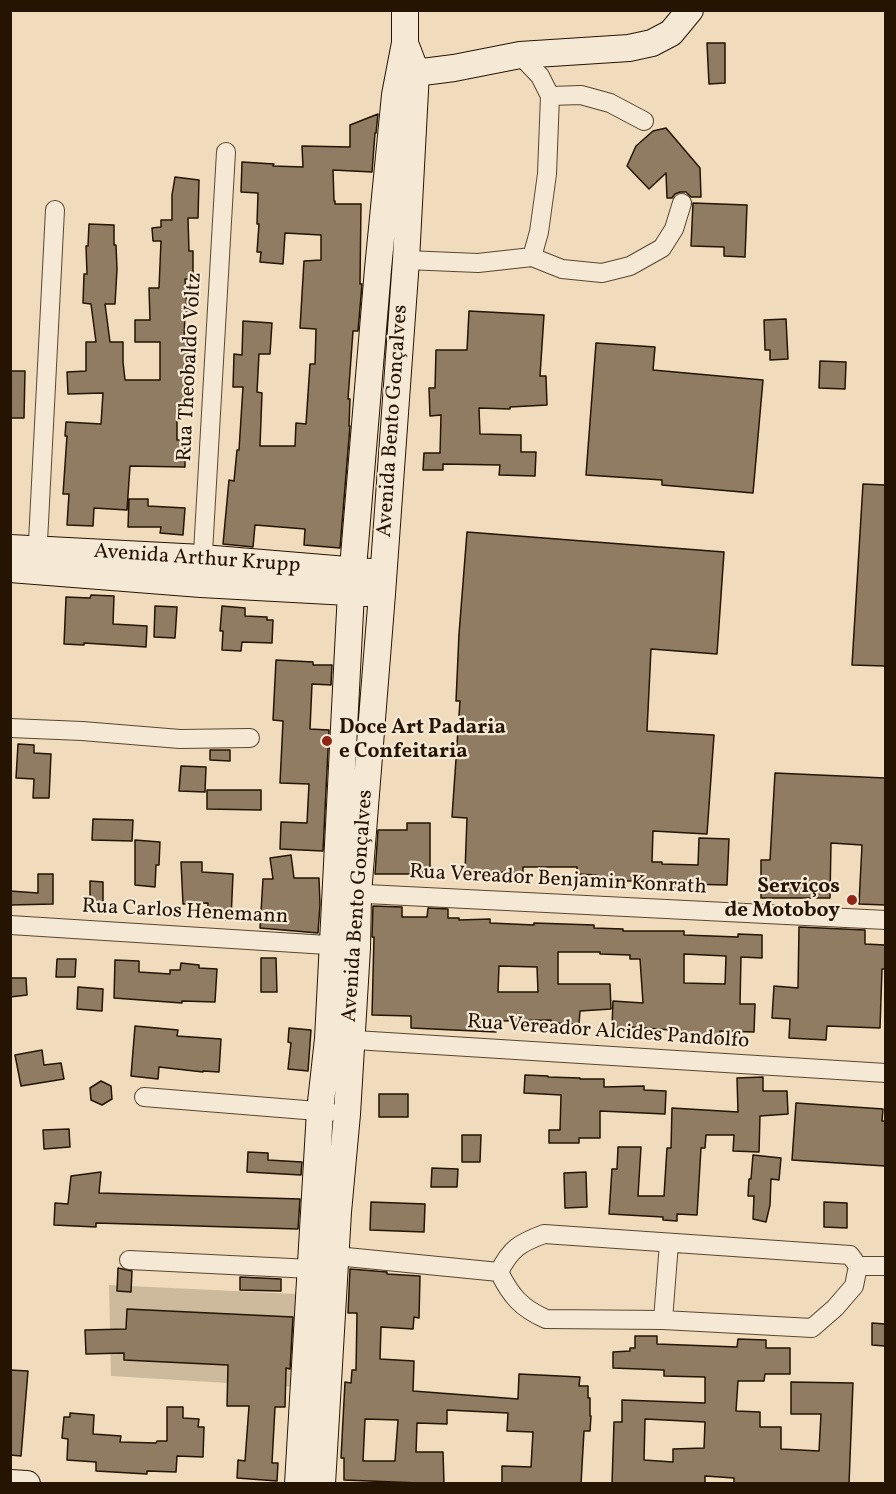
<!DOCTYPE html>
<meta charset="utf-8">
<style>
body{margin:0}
#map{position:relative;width:896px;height:1494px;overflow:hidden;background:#f0dcbd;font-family:Vollkorn,serif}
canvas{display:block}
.frame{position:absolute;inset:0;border:12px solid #251401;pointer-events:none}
</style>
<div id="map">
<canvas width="896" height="1494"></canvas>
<div class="frame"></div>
</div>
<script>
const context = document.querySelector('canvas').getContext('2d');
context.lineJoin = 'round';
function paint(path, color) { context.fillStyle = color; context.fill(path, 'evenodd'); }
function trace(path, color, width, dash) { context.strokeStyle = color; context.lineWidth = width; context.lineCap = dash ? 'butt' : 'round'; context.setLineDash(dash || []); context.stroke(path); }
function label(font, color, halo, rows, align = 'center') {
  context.font = font + ' Vollkorn,serif'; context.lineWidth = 4.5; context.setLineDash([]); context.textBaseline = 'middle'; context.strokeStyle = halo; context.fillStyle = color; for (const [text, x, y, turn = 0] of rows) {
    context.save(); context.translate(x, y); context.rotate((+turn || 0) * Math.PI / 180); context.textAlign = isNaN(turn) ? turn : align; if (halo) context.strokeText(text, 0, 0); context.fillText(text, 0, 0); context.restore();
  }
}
paint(new Path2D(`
 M109 1285 296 1294 295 1387 111 1376Z`), '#cdba9d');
const building = new Path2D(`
 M707 43H725V83L709 84Z
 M378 114 376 133H375L372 172 333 170 334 201H335V204H361L360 284H362L358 331H353L348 399H350L349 426H350L340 548 304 545 305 529 255 525 253 547 223 544 229 480 234 481 237 450H239L243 387H233L234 354 242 355 243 321 272 323 270 354H259L257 392 262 393 260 446H295L296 423 306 424 310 364H315L316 329 300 328 304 261 321 260V235L285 233 283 264 260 262 261 252H257L259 224H257L258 193 241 192 242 162 274 164 273 166 303 167 302 146 350 147V125Z
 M666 128 700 168 701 197H691L686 192H680L675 194 672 198H667L666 173 649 189 627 166 636 146 653 131Z
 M175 177 199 180 198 218H188L189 251H193V279H185L187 311H185L184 343H188L189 373H187L186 405H177V440H185V467L130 466 127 510 94 508 93 526 67 525 69 494H63L67 436H65L66 422 101 424 103 393 68 394 67 372 86 371V342H96L91 304 83 303 84 274H87L86 246H88L89 224 114 225V245H116L117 269 115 304H105L110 342H123V362L125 380H160V342H135V320H150L149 288H159L161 241H153L152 228 161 227V220H172V195Z
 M693 203 747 205 745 257 724 256V247L691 246Z
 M469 311 544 315 540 376H546L547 405 510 407V409L479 408 480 434 521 435V452H536L535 476 499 475 500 465 443 464V470H423L424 453H440L441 415 430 416 429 388H435L436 350H467Z
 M786 319 788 359 770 360V350H765L764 320Z
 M596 343 655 347 653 370 763 380 753 493 662 485V480L586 475Z
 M820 361 846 362 845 389 819 388Z
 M10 371H25L24 418H10Z
 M863 484 885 485V666L852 665Z
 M129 499H148V506L185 508 183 535 160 533 161 527H128Z
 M467 532 724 552 717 654 651 649 647 731 714 735 707 834 653 831 652 862H662V864L698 865 699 838 729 839 727 885 686 884V889H664V882L597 880V875L577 874V867H523V873L465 871 467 818 452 817 460 701H456L459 634Z
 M91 595 114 596 113 624 147 626 146 647 84 643V645L64 644 66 597 90 598Z
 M155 606 177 607 175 638 154 637Z
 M222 606 245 608V616L267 617V620H273L272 643 242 642 241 651 222 650 223 631H220Z
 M276 660 313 662V665H332L331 685 312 684 310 729 329 730 323 851 280 849 281 822 307 823 309 784 280 783 283 721 273 720Z
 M18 744 34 745V753L51 754 49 798H33L34 779 16 778Z
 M210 750H230V761L210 760Z
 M181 766 206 767 205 792 179 791Z
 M775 773 885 778V905L859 904 862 845 831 843 830 898H761V860H770Z
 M207 790H261V810L207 809Z
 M93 819 133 820 132 841 92 840Z
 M407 823H430V874H375L378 830H407Z
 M135 840 160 842 159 865H156L155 887 135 885Z
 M291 855 294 878H319L320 905 318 933 260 928 263 879H273L270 858Z
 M181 862H202V872L233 874 231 920 207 918 208 903 183 904Z
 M38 874H53V904L10 905V891L38 893Z
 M90 881 103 882V903H90Z
 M373 906 402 907V917H427L428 908 448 909V918H459V920L490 919V923L534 925V923L594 925V928L623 929V931H684V935L738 937V934L762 935V958L741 957 740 1004H755L754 1032 720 1031V1042H704L698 1041V1033H684V1031L631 1027V1028L612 1027 613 1001 643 1003 640 959H630V955L600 954V952H558V984H610L611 1009 580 1011 579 1024 551 1023V1020L497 1021 496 1032 411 1028V1016L372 1015 374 937H372ZM684 954 726 956 725 984 684 983ZM499 966 537 967 538 992H498Z
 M799 927 865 930V944L885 945V969H882L880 1028 827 1026 826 1040 789 1038 790 1019 772 1018 774 986 798 988Z
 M261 958H276L277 992H261Z
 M57 959H76L75 977H56Z
 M115 960 139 961V972L170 974V970H180L181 963 199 965V968L217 969 215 1002 182 1001V1003L114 998Z
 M10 978H26L27 995 10 997Z
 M78 987 103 989 102 1011 77 1009Z
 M135 1026 178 1030 177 1036 221 1039 219 1072 203 1071V1072L159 1067 158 1079 131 1076Z
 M289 1028 311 1030 308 1071 288 1069 291 1043 288 1042Z
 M42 1050 44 1065 61 1063 64 1079 21 1086 15 1055Z
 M525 1075 548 1076V1077L580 1078V1079H604V1087L644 1086V1090L666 1091 665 1114 600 1111V1138H579V1143H549V1130H560L561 1095 524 1093Z
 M763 1077V1091H787L788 1114 760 1116 759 1152 733 1151 734 1135H706L705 1148H701L697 1215 677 1214V1221L663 1220V1217L609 1214 612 1169H617L618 1147H641L638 1196H664L667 1148H671L672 1108 738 1112 737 1078Z
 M101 1081 111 1086 112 1099 102 1105 91 1100 90 1088Z
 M379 1094H408V1117H379Z
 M796 1103 883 1109 882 1121H885V1166L792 1160Z
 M69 1129 70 1147 44 1149 43 1130Z
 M462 1135H481L480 1162H462Z
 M248 1152 268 1153V1160L302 1162 301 1175 247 1172Z
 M753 1155 781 1158 779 1180 771 1179 770 1205 766 1222 753 1219 754 1196H748L749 1179H751Z
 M432 1168 458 1169 457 1187H431Z
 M101 1172 99 1193 300 1199 298 1229 96 1223V1227L54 1225 55 1203 68 1204 71 1176Z
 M586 1172 587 1207 565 1208 564 1173Z
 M371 1202 425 1204 424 1232 370 1230Z
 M824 1202 847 1203V1228L824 1227Z
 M118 1268 132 1271 131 1292 117 1291Z
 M350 1269 387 1272V1274L420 1276 419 1318 414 1317 413 1329 381 1327 380 1359 414 1361 413 1391 518 1399 519 1374 580 1377 579 1386H588V1398H590V1416H591L590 1431H584L581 1484H502V1466L531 1467 533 1432 507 1431 508 1413 447 1410V1424L417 1423 416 1452H443L444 1484 344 1480V1458H341L345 1382 351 1383 352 1370H356L357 1313H348ZM365 1419 398 1420 395 1461H363Z
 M240 1277 281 1279V1291L240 1290Z
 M127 1309 293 1317 290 1369 286 1368 285 1407H275L272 1463H278L277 1481 237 1478 238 1460 245 1461 249 1406H227L228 1365 124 1360V1353L86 1354 85 1330 126 1329Z
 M872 1323 885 1324V1346L872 1345Z
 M635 1336H657V1344L737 1347 738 1339 766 1340V1348H790V1374H765L764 1381H738L736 1411 760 1412V1427H781V1449L819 1451 821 1414H791V1382L853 1383 849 1484H734V1478L705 1476V1484H612L614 1422H622V1400L705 1403V1377L664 1376V1370L613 1368V1352L630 1351V1348H635ZM645 1419 705 1422 704 1448 673 1449V1462L644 1460Z
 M10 1370 28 1371 21 1456 10 1455Z
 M167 1407H183V1418L199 1419 198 1427H204L203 1457 177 1456 176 1472 147 1471V1474L96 1471V1462L67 1460 68 1439 62 1438 64 1417H70V1413L94 1415 93 1434 121 1436 120 1442 156 1443 157 1441H167Z`);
paint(building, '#8f7c63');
trace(building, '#251401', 1.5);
const street = new Path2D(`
 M520 55 540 76 550 96 581 95 610 103 644 121
 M532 257 562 269 602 273 630 266 662 248 674 229 682 203
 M406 260 478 263 532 257 539 232 547 174 550 96
 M37 561 55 210
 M202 570 226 152
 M10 728 82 731 180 739 250 738
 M346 893 886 920
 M10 925 343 946
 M339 1039 886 1073
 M144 1097 330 1112
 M336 1256 499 1272C511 1248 520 1243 544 1234L850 1255 858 1266H886
 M129 1260 311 1269
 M499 1272C511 1296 521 1308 546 1319L663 1320 812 1328 835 1308 854 1286 858 1266
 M663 1320 669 1243`);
const secondary = new Path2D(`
 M399 75 454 68 520 55 629 48 652 43 671 33 690 10
 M10 548 202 558 371 572
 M10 569 201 584 367 593
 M10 1483 27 1484
 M298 1484 320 1111 328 1039 351 592 378 269 395 95 405 43V10
 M322 1484 338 1212 347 1114 357 948 358 894 382 594 406 260 416 72 406 46`);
trace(street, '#584630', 20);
trace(secondary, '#251401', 28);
trace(street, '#f5e8d4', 18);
trace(secondary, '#f5e8d4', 26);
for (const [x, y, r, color] of [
 [327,741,6,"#8f2418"],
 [852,900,6,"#8f2418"]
]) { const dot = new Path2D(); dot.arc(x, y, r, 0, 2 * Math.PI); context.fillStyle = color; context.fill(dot); trace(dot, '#f5e8d4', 2); }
label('21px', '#251401', '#f5e8d4', [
 ["Rua Theobaldo Voltz",191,367,-87],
 ["Avenida Bento Gonçalves",394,421,-86],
 ["Avenida Arthur Krupp",197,560,4],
 ["Rua Vereador Benjamin Konrath",558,881,3],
 ["Avenida Bento Gonçalves",359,906,-86],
 ["Rua Carlos Henemann",185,913,3],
 ["Rua Vereador Alcides Pandolfo",608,1033,4]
]);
label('bold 21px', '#251401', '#f5e8d4', [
 ["Doce Art Padaria",339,729],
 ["e Confeitaria",339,753],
 ["Serviços",840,888,"right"],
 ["de Motoboy",840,912,"right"]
], 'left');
</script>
